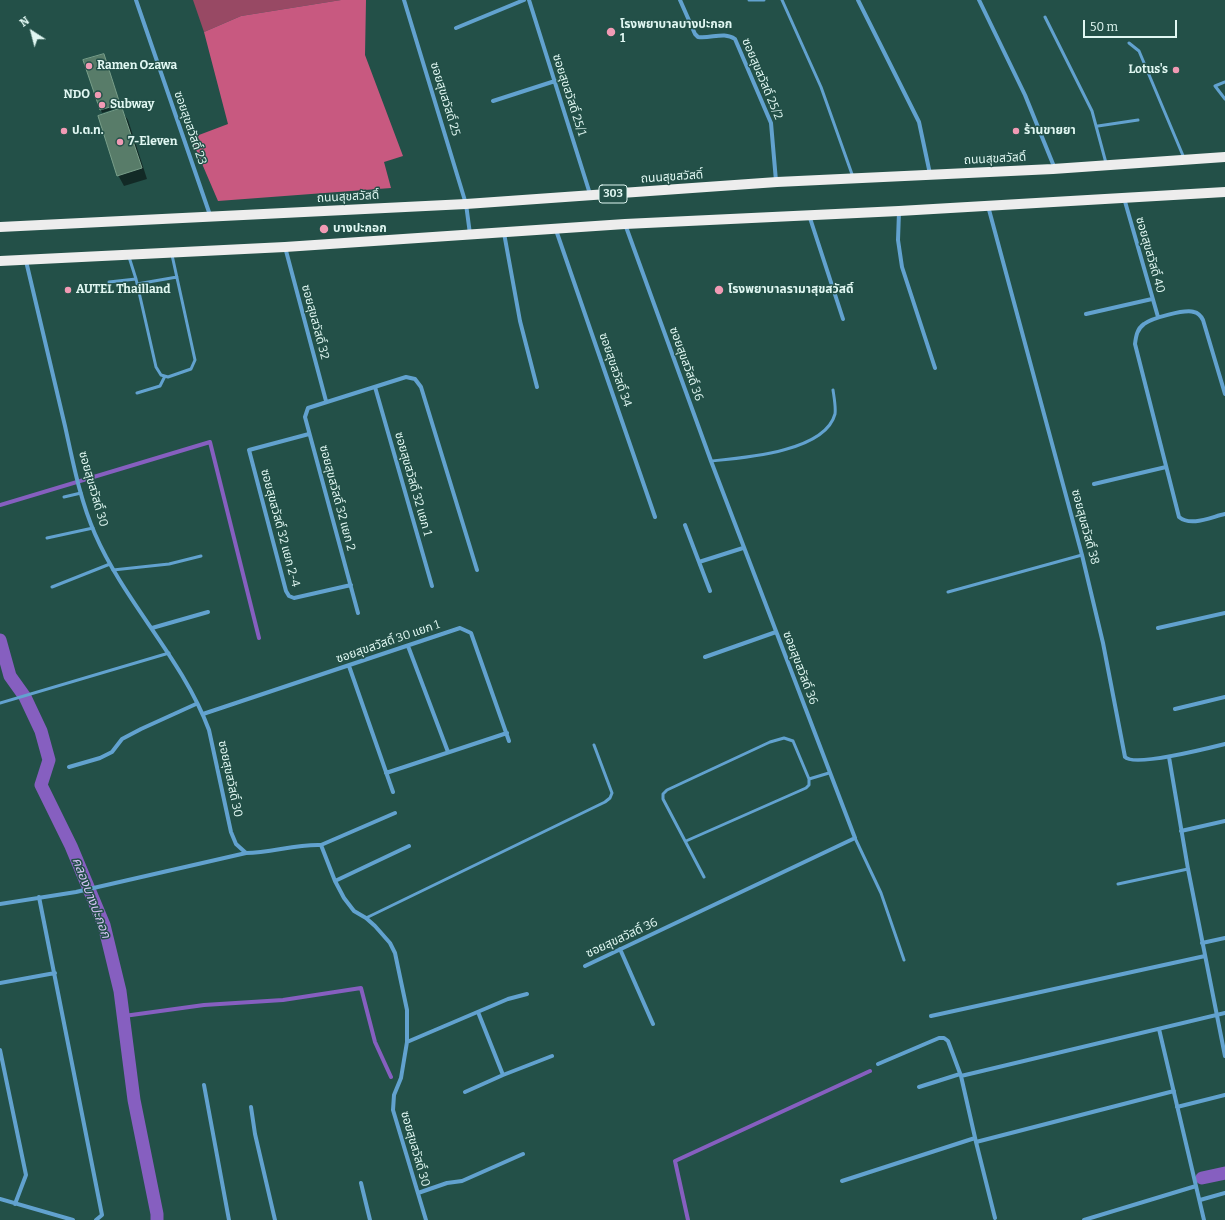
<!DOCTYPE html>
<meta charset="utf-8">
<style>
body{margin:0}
#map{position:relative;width:1225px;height:1220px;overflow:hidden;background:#235048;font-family:Bitter,serif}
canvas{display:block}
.north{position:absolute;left:12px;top:12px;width:40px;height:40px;-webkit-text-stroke:3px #235048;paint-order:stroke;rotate:324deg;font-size:11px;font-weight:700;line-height:16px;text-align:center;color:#e0f7f2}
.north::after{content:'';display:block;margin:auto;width:14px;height:18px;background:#e0f7f2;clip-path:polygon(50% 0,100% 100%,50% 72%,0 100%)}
.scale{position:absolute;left:1083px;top:20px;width:94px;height:18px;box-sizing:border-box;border:2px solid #e0f7f2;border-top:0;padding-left:5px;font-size:12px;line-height:14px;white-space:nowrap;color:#e0f7f2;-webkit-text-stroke:3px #235048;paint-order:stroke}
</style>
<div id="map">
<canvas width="1225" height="1220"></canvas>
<div class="north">N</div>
<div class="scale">50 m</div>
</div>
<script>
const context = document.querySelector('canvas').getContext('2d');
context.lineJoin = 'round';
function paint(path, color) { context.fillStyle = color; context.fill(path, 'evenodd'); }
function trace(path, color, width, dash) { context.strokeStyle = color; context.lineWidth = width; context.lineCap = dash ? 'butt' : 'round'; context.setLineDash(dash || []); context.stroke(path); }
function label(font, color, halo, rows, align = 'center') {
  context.font = font + ' Bitter,"Noto Sans Thai",serif'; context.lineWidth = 3; context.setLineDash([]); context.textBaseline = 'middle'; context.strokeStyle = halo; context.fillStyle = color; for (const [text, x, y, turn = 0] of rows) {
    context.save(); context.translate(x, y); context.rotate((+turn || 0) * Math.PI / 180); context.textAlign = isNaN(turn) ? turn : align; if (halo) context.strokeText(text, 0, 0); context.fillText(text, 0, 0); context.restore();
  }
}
paint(new Path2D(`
 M193 0H341L241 16 204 32Z`), '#984964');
paint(new Path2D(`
 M341 0H366L365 55 403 156 384 162 391 188 218 201 191 138 228 124 204 32 241 16Z`), '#c85980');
paint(new Path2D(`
 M105 58 121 107 102 113 85 61Z
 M121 110 128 120 147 179 124 186 118 175Z`), '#0007');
trace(new Path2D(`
 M0 505 210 442 259 638
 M124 1016 204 1005 283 1000 361 988 375 1042 391 1077
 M688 1220 675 1161 870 1071`), '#865fc0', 4);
trace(new Path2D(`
 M0 640 10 676 25 697 41 731 49 760 41 785 71 846 104 925 120 991 134 1100 157 1214V1220
 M1202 1178 1225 1173`), '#865fc0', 13);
const building = new Path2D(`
 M104 54 120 104 100 110 83 60Z
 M122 108 142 168 117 176 98 116Z`);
paint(building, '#587c69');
trace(building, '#799f8a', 1);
trace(new Path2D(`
 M749 0H764
 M782 0 821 87 853 177
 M1045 17 1092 111 1106 163
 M1129 43 1139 51 1184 158
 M1225 82 1215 86 1225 99
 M1098 126 1138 120
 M129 257 136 279 156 367 161 375 168 377 191 369 195 360 172 255
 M109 282 136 279
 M137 284 177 277
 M137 393 160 386 165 376
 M711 461C743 458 825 452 835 414 836 407 834 397 833 390
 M64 497 81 493
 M47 538 93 528
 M113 570 169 564 201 556
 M52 587 110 564
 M948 592 1082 555
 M0 703 169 653
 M855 838 881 893 904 960
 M686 841 806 788 809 785V779
 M704 877 663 799V794L667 790 770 742 784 738 793 741 809 779 829 773
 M1118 884 1188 869
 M366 918 605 802 610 798 612 793 594 745`), '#62a2cf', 3);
trace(new Path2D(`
 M136 0 210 215
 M404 0 466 204 470 234
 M529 0 590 194
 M680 0 695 34 698 37C711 39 724 31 735 39L771 123 776 181
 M858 0 919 122 930 174
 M979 0 1025 95 1055 169
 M456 28 524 0
 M493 101 555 81
 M1124 198 1158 317
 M988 206 1082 555 1103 643 1125 757C1134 767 1209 748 1225 744
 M899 212 898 240 902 267 935 368
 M809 215 843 319
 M556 230 655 517
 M504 233 520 321 537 387
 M285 247 326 401
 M26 261C39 316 52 371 65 426 73 462 80 500 95 534 125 603 182 658 209 730L231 832 236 844 246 853C271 853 295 844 321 845L335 881 344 898 354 911 366 918 375 926 390 943 395 953 407 1010V1042L401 1078 394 1095 393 1110 426 1220
 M1086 314 1152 299
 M375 387 432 586
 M1225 394 1203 320C1201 316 1199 313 1194 312 1185 309 1152 318 1144 324 1137 329 1136 336 1135 344L1179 517C1191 527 1211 517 1225 514
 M309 434 249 450 286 591 289 596 294 598 351 585
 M1094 484 1166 467
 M685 525 710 591
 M699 562 743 548
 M358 613 305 417 308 408 406 377 415 379 421 387 477 570
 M152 628 208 612
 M1158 628 1225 613
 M408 646 448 752
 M705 657 776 632
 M349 666 393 792
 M1175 709 1225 697
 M203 714 460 628 471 633 509 741
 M1169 757 1188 869 1225 1056
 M69 767 100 758 112 752 122 739 141 729 196 704
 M386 773 507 733
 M1181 831 1225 821
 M321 845 395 813
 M335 881 409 846
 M39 897 102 1215 96 1220
 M0 904 76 892 246 853
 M1202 943 1225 938
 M620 949 653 1024
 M585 966 855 838 711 461 625 224
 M0 983 55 973
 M931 1016 1205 956
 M1159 1029 1204 1220
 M407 1042 508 999 527 994
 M0 1050 26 1175 15 1204
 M878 1064 939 1038H944L948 1041 961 1076 976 1142
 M503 1075 552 1056
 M961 1076 1225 1013
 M204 1085 229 1220
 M919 1087 960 1074
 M465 1092 503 1075 478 1012
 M251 1107 255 1134 275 1220
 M1177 1107 1225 1095
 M842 1181 975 1138
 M361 1183 370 1220
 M418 1193 447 1183 462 1181 523 1154
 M0 1199 73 1220
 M1200 1200 1225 1193
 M995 1218 976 1142 1174 1091
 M1084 1220 1196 1186`), '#62a2cf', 4);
trace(new Path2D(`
 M0 227 466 204 777 182 1053 169 1225 157
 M0 261 285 247 625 224 899 211 1225 192`), '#ededed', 10);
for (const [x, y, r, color] of [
 [611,32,5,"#f19ab4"],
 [89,66,4,"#f19ab4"],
 [1176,70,4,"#f19ab4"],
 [98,95,4,"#f19ab4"],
 [102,105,4,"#f19ab4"],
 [64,131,4,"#f19ab4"],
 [1016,131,4,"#f19ab4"],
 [120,142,4,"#f19ab4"],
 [324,229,5,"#f19ab4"],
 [68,290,4,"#f19ab4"],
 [719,290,5,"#f19ab4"]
]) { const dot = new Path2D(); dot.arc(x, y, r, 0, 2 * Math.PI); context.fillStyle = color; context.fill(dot); trace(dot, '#235048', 1.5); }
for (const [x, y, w] of [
 [613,194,28]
]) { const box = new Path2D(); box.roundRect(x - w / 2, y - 9, w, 18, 3); context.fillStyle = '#235048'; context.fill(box); trace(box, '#e0f7f2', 1); }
label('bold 11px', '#e0f7f2', null, [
 ["303",613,194]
]);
label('bold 12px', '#e0f7f2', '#235048', [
 ["โรงพยาบาลบางปะกอก",620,25],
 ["1",620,39],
 ["Ramen Ozawa",97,66],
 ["Lotus's",1168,70,"right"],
 ["NDO",90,95,"right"],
 ["Subway",110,105],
 ["ป.ต.ท.",72,131],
 ["ร้านขายยา",1024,131],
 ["7-Eleven",128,142],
 ["บางปะกอก",333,229],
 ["AUTEL Thailland",76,290],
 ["โรงพยาบาลรามาสุขสวัสดิ์",728,290]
], 'left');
label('12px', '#e0f7f2', '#235048', [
 ["ซอยสุขสวัสดิ์ 25/2",762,79,67],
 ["ซอยสุขสวัสดิ์ 25/1",569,95,72],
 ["ซอยสุขสวัสดิ์ 25",445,99,73],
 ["ซอยสุขสวัสดิ์ 23",190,128,71],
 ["ถนนสุขสวัสดิ์",995,159,-3],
 ["ถนนสุขสวัสดิ์",672,177,-4],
 ["ถนนสุขสวัสดิ์",348,197,-3],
 ["ซอยสุขสวัสดิ์ 40",1150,255,74],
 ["ซอยสุขสวัสดิ์ 32",315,322,75],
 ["ซอยสุขสวัสดิ์ 36",686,364,70],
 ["ซอยสุขสวัสดิ์ 34",615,370,71],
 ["ซอยสุขสวัสดิ์ 32 แยก 1",413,484,74],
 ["ซอยสุขสวัสดิ์ 30",93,489,74],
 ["ซอยสุขสวัสดิ์ 32 แยก 2",337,498,75],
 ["ซอยสุขสวัสดิ์ 38",1085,527,75],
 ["ซอยสุขสวัสดิ์ 32 แยก 2-4",280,528,75],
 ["ซอยสุขสวัสดิ์ 30 แยก 1",388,642,-19],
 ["ซอยสุขสวัสดิ์ 36",800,668,69],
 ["ซอยสุขสวัสดิ์ 30",230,779,78],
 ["ซอยสุขสวัสดิ์ 36",622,938,-25],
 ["ซอยสุขสวัสดิ์ 30",415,1149,74]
]);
label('italic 13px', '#d2c1f3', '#235048', [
 ["คลองบางปะกอก",91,898,69]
]);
</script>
